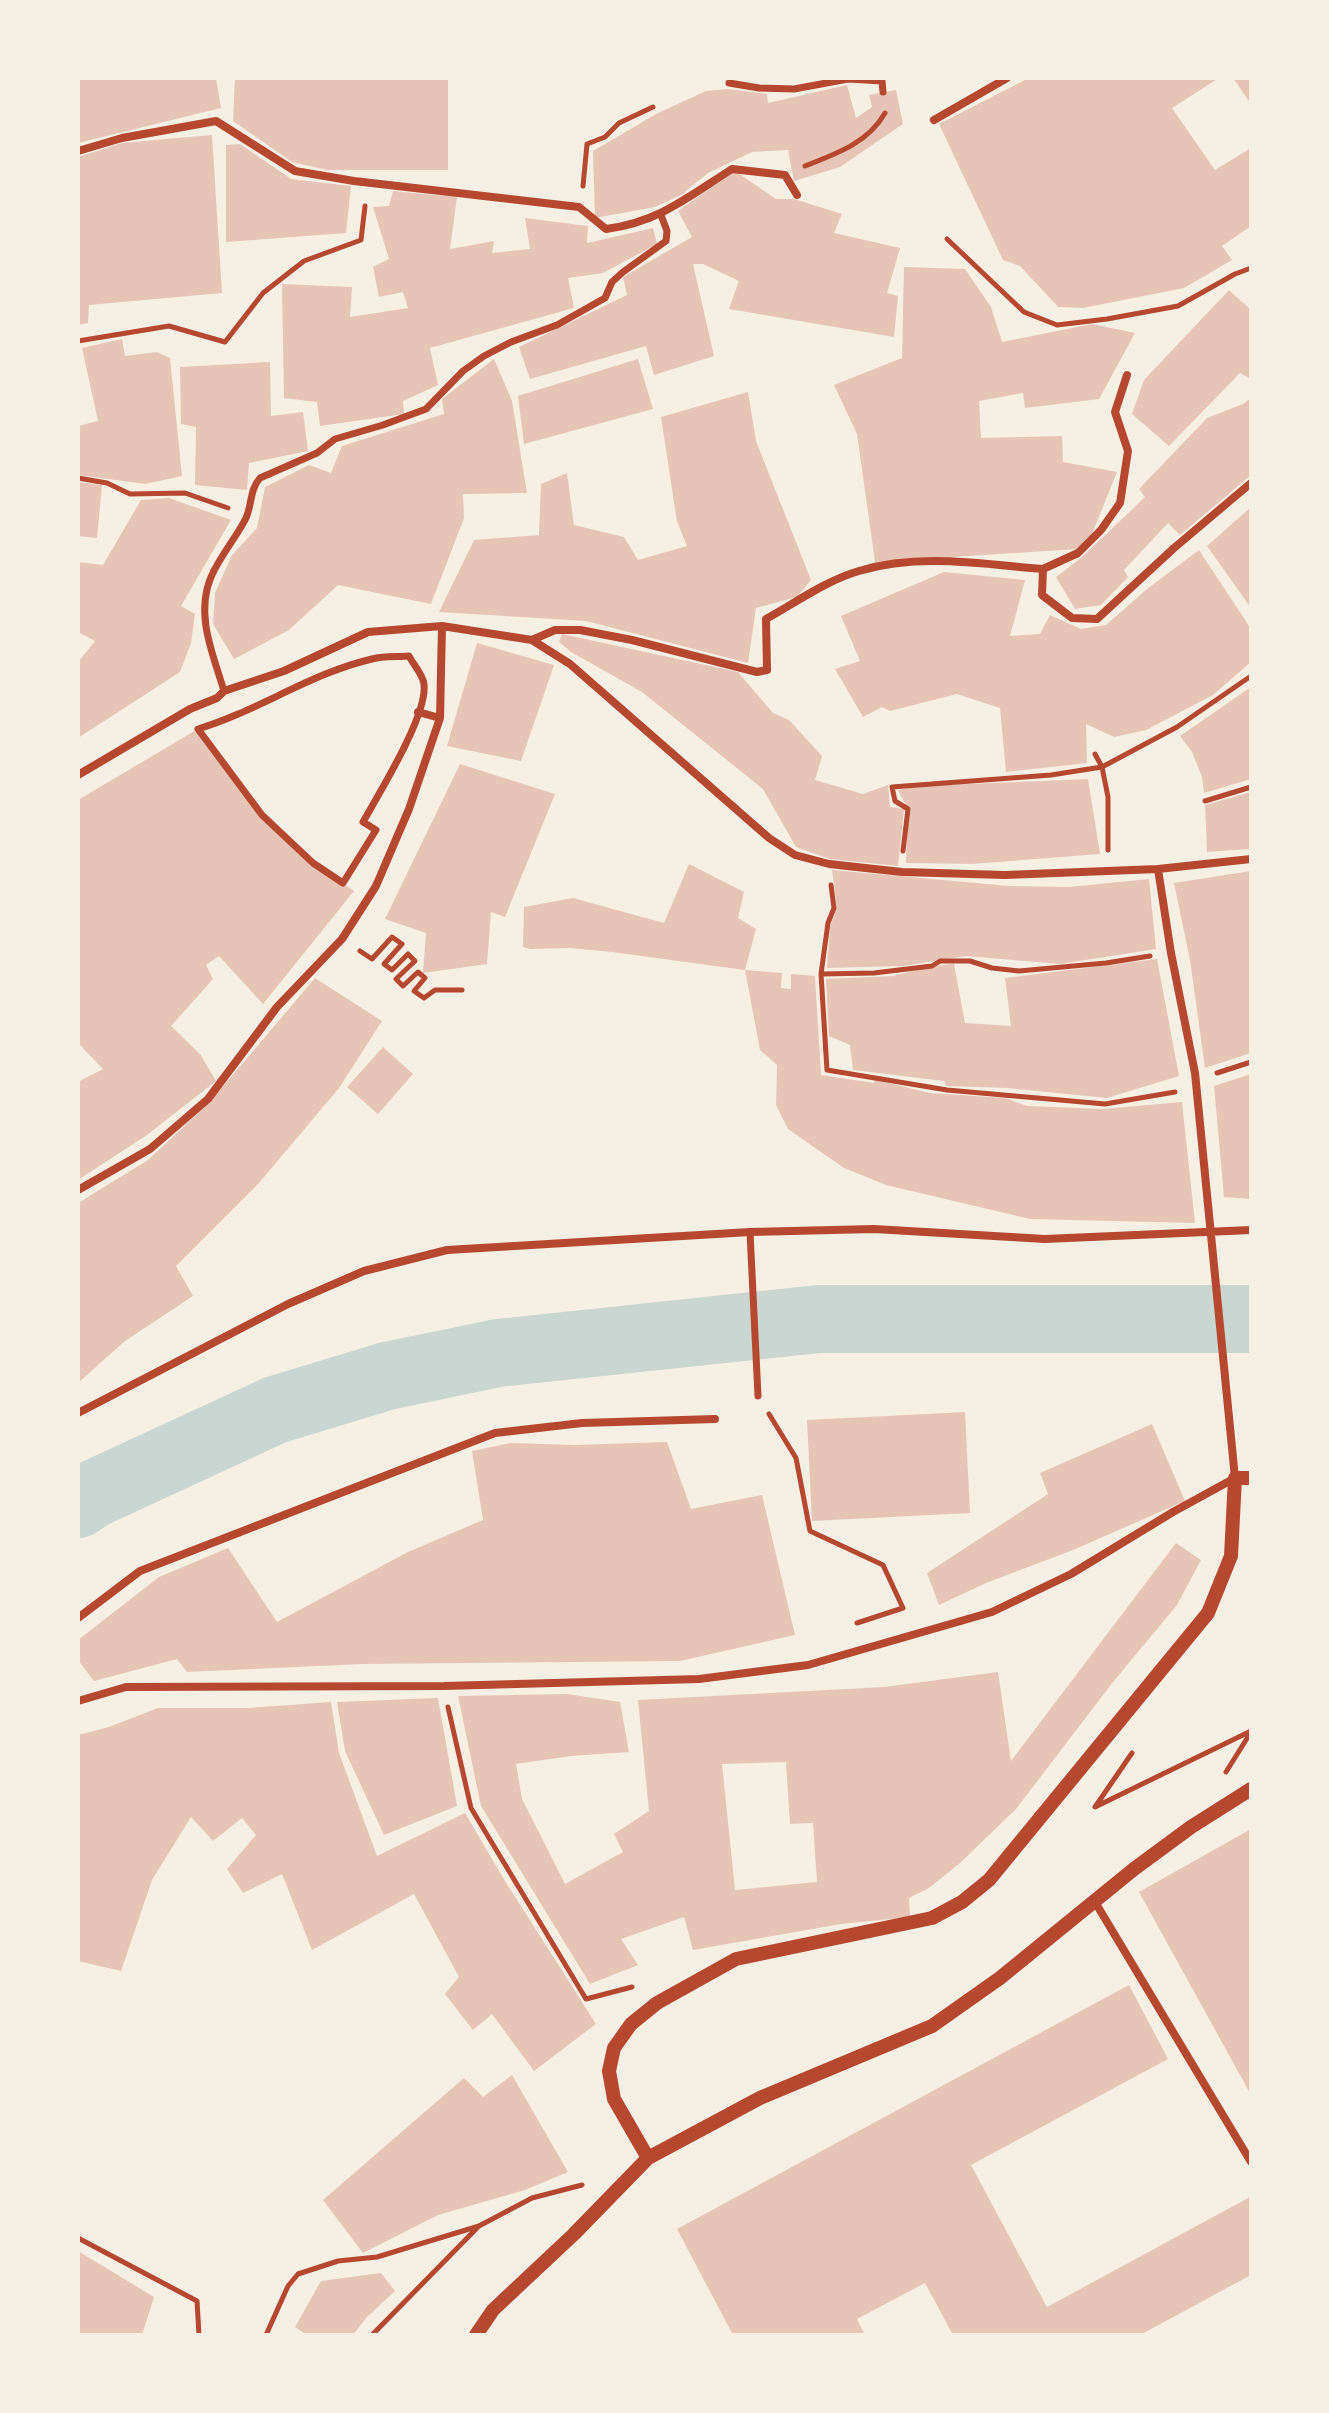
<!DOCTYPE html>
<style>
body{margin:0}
#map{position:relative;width:1329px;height:2413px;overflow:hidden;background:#f6efe4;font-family:Rubik,sans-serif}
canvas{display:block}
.frame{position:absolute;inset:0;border:80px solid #f6efe4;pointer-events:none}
</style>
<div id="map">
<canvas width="1329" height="2413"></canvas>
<div class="frame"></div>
</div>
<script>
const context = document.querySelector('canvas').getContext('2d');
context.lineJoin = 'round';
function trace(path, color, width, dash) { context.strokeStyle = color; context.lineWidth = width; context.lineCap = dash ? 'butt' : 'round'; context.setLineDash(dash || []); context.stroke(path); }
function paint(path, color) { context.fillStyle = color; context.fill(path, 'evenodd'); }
trace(new Path2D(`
 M78 1504 91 1495 275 1410 387 1376 498 1353 819 1319H1251`), '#c9d6d2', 68);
paint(new Path2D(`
 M78 78H216L221 108 78 143Z
 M235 78H448V170H327L292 162 233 121Z
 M1029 78H1219L1172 108 1215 170 1251 148V226L1222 246 1232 260 1184 288 1083 308 1058 307 1020 266 1003 260 939 124Z
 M1233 78H1251V104Z
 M847 85 856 118 872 107 869 95 896 90 903 124 840 167 794 181 788 150 752 152 708 173 681 195 655 207 595 218 593 151 656 114 706 91 728 89 767 94 768 103Z
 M212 135 222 293 89 305 88 323 78 325V157L122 143Z
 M240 144 291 179 351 186 346 233 226 242V145Z
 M735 171 776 199H794L842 214 834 233 900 248 887 293 898 296 894 337 729 309 739 281 703 264H693L714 356 654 375 646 346 530 379 519 347 627 295 623 277 692 237 678 211Z
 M393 191 457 197 450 249 494 241 492 253 530 249 525 218 588 226 587 243 653 228 657 244 603 273 568 278 574 308 430 348 438 385 403 401 404 414 320 426 317 402 284 398 282 284 352 287 350 317 408 308 403 292 379 297 373 267 389 259 373 207 389 206Z
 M904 267 965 269 991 307 1002 342 1092 324 1135 333 1099 399 1025 408 1023 393 979 401 981 438 1062 436 1063 462 1117 472 1092 534 1077 549 875 562 857 434 834 385 902 358Z
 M1229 290 1251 310V379L1240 373 1169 446 1132 414 1144 380Z
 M122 339 125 356 157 352 170 358 182 476 145 484 78 475V426L98 421 82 348Z
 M494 359 512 401 527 493 463 494 464 518 431 604 338 585 289 630 234 659 213 624 215 593 232 555 257 528 265 487 309 465 331 473 342 446 444 414 442 399Z
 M638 359 653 409 524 444 518 396Z
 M270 362 271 416 303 412 308 451 249 463 247 490 195 485 196 427 181 424 180 367Z
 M748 392 756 441 811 580 797 597 756 608 748 663 586 621 439 612 474 540 539 535 541 484 567 473 574 525 624 537 638 560 687 546 677 522 661 417Z
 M1251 398V475L1180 535 1168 523 1124 570 1128 577 1101 605 1075 609 1056 577 1081 558 1145 497 1139 489 1207 418 1243 404Z
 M78 482 102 485 97 538 78 536Z
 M169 498 231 520 181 606 195 614 191 643 180 672 78 738V662L95 641 78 632V562L103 565 141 500Z
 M1251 507V608L1207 546Z
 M1199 550 1251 629V662L1213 695 1146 730 1114 737 1086 724 1087 763 1006 772 1000 708 957 694 890 711 882 707 863 717 835 669 860 661 841 616 944 572 1025 580 1010 636 1040 634 1050 615 1081 629 1106 625 1147 589Z
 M562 634 738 672 773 713 789 720 822 756 815 780 863 794 888 785 890 807 904 809 898 866 830 859 796 847 763 789 642 692 571 652 559 642Z
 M477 643 554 665 521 761 447 746Z
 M1251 687V779L1204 793 1202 777 1192 752 1180 736Z
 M198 729 262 815 313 863 354 891 263 1004 219 956 206 965 213 979 171 1026 200 1054 216 1081 147 1135 78 1180V1082L103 1069 78 1043V800Z
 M460 764 555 794 505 917 491 912 487 964 423 973 426 933 385 919Z
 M1088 779 1100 854 972 864 906 863 908 809 898 790 922 786Z
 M1251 792V849L1207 852 1205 805Z
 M689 864 744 892 738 918 756 929 745 970 782 973 781 988 791 989V974L815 976 821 1075 874 1083 875 1080 930 1093 1005 1098 1027 1106 1103 1109 1182 1102 1195 1223 1030 1219 886 1185 844 1168 788 1129 776 1105 777 1065 760 1050 745 970 612 952 570 948 530 949 523 947 524 907 573 898 664 923Z
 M832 870 1009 886 1069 887 1149 879 1156 949 1060 964 966 956 903 966 827 968 830 927 837 908Z
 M1251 871V1053L1205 1068 1190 960 1174 883Z
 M1157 959 1179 1076 1107 1098 1007 1088 946 1086 944 1081 853 1070 850 1045 829 1036 826 979 893 976 932 966 954 964 965 1023 1011 1026 1005 978Z
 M315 978 382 1021 339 1088 259 1183 176 1266 193 1296 125 1341 78 1383V1203L148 1160 209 1103Z
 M383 1047 413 1074 378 1114 347 1087Z
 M1251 1074V1199L1224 1197 1214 1086Z
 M965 1412 970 1513 812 1521 807 1420Z
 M1152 1424 1185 1501 1073 1550 986 1583 939 1605 927 1573 1048 1494 1040 1473Z
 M667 1442 691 1509 762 1495 795 1635 680 1661 361 1664 187 1672 177 1659 94 1681 78 1660V1640L159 1577 228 1548 277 1622 408 1552 483 1520 472 1451 511 1443 575 1445Z
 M1176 1543 1201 1560 1177 1605 1113 1682 1016 1809 960 1863 929 1888 909 1898 910 1917 841 1924 693 1950 684 1917 621 1939 638 1965 590 1984 481 1806 458 1696 567 1694 620 1702 629 1752 571 1756 516 1764 522 1799 565 1884 623 1852 614 1834 649 1811 638 1700 884 1687 998 1672 1011 1761ZM786 1762 790 1824 813 1823 817 1882 735 1890 722 1764Z
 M438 1698 457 1806 384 1835 345 1751 337 1702Z
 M331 1702 339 1753 377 1856 465 1813 505 1881 596 2024 534 2071 492 2014 473 2030 445 1994 459 1977 414 1894 312 1950 282 1874 243 1893 227 1869 256 1835 242 1818 213 1841 191 1817 152 1880 121 1971 78 1961V1735L109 1727 158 1708H248Z
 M1251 1829V2095L1139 1892Z
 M1129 1985 1168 2059 971 2165 1047 2307 1250 2197 1251 2275 1140 2335H953L925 2283 857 2319 865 2335H733L677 2229Z
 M512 2075 568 2172 525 2190 438 2215 363 2253 323 2200 464 2078 483 2097Z
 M78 2251 154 2297 142 2335H78Z
 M381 2273 395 2291 367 2317 353 2335H307L295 2327 321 2281Z`), '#e6c5b7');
trace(new Path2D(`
 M805 166C836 154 868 143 885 113
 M583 186 587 144 605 137 619 123 653 107
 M947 239 1024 312 1057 325 1107 319 1178 306 1235 274 1251 268
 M78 341 169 326 225 342 263 293 304 261 361 240 365 206
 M78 478 107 483 130 494 185 493 228 508
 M1095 754 1102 767 1177 727 1251 676
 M1205 801 1251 787
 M903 851 908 809 895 801 892 787 1051 775 1102 767 1108 797V850
 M831 885 834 908 828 923 821 974 827 1070 947 1090 1105 1104 1175 1092
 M360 951 372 959 392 937 402 944 384 964 392 970 408 954 415 961 396 979 403 986 418 972 425 978 414 991 424 998 435 990H462
 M821 974 874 973 932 966 940 961H970L992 968 1019 971 1106 963 1150 956
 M1217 1073 1251 1062
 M769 1414 796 1458 810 1531 883 1565 903 1608 857 1623
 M448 1707 471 1808 586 1999 632 1987
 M1132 1753 1095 1807 1251 1731
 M1226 1772 1251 1732
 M78 2238 197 2301 199 2335
 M266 2335 288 2286 298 2274 338 2261 377 2257 479 2226 532 2198 582 2185
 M372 2335 478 2227`), '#b5482f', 5);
trace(new Path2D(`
 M729 83 759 88 794 89 848 79 882 81 883 92
 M409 656C413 664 423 675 424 684 428 715 379 793 363 822L376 830 343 883 313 863 262 815 198 729C258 711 311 673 372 659 384 656 397 657 409 656Z
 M224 691C213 654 195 615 211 577 220 556 236 538 246 518 252 504 250 489 260 478L317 453 335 439 383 425 426 409 463 371 484 356 511 342 557 325 605 298 612 282 623 272 666 241 667 231 661 215
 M750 1232 758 1396`), '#b5482f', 7);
trace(new Path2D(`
 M934 120 1007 78
 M78 151 122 138 216 121 295 171 354 181 579 207 606 229C659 222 688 197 732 169L785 175 797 195
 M1127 375 1115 412 1128 451 1120 503 1101 530 1078 553 1043 569 1042 595 1072 618 1097 619 1174 548 1251 483
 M532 640 555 630H580L632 640 757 672 767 670 766 619C795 603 827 580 859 571 918 553 982 564 1043 569
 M418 712 440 718
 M78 775 190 709 217 698 224 691 284 671 368 632 442 626 532 640 570 664 769 838 795 855 829 864 902 872 1005 875 1158 869 1251 859
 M78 1190 150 1149 208 1099 277 1007 342 939 376 886 409 809 440 718 442 626
 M78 1413 288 1304 364 1271 447 1250 750 1232 874 1229 1045 1239 1251 1230
 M78 1618 140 1571 495 1433 582 1423 715 1419
 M78 1701 126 1687 444 1686 699 1679 808 1665 992 1612 1071 1574 1173 1512 1235 1478 1195 1073 1171 953 1158 869
 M1095 1902 1251 2162`), '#b5482f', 8);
trace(new Path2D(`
 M648 2158 614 2099 609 2071 614 2048 631 2024 657 2003 736 1959 932 1918 962 1902 989 1880 1208 1613 1231 1556 1235 1478H1251
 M476 2335 493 2310 574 2234 648 2158 760 2098 932 2026 1000 1978 1134 1869 1191 1827 1251 1789`), '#b5482f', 14);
</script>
